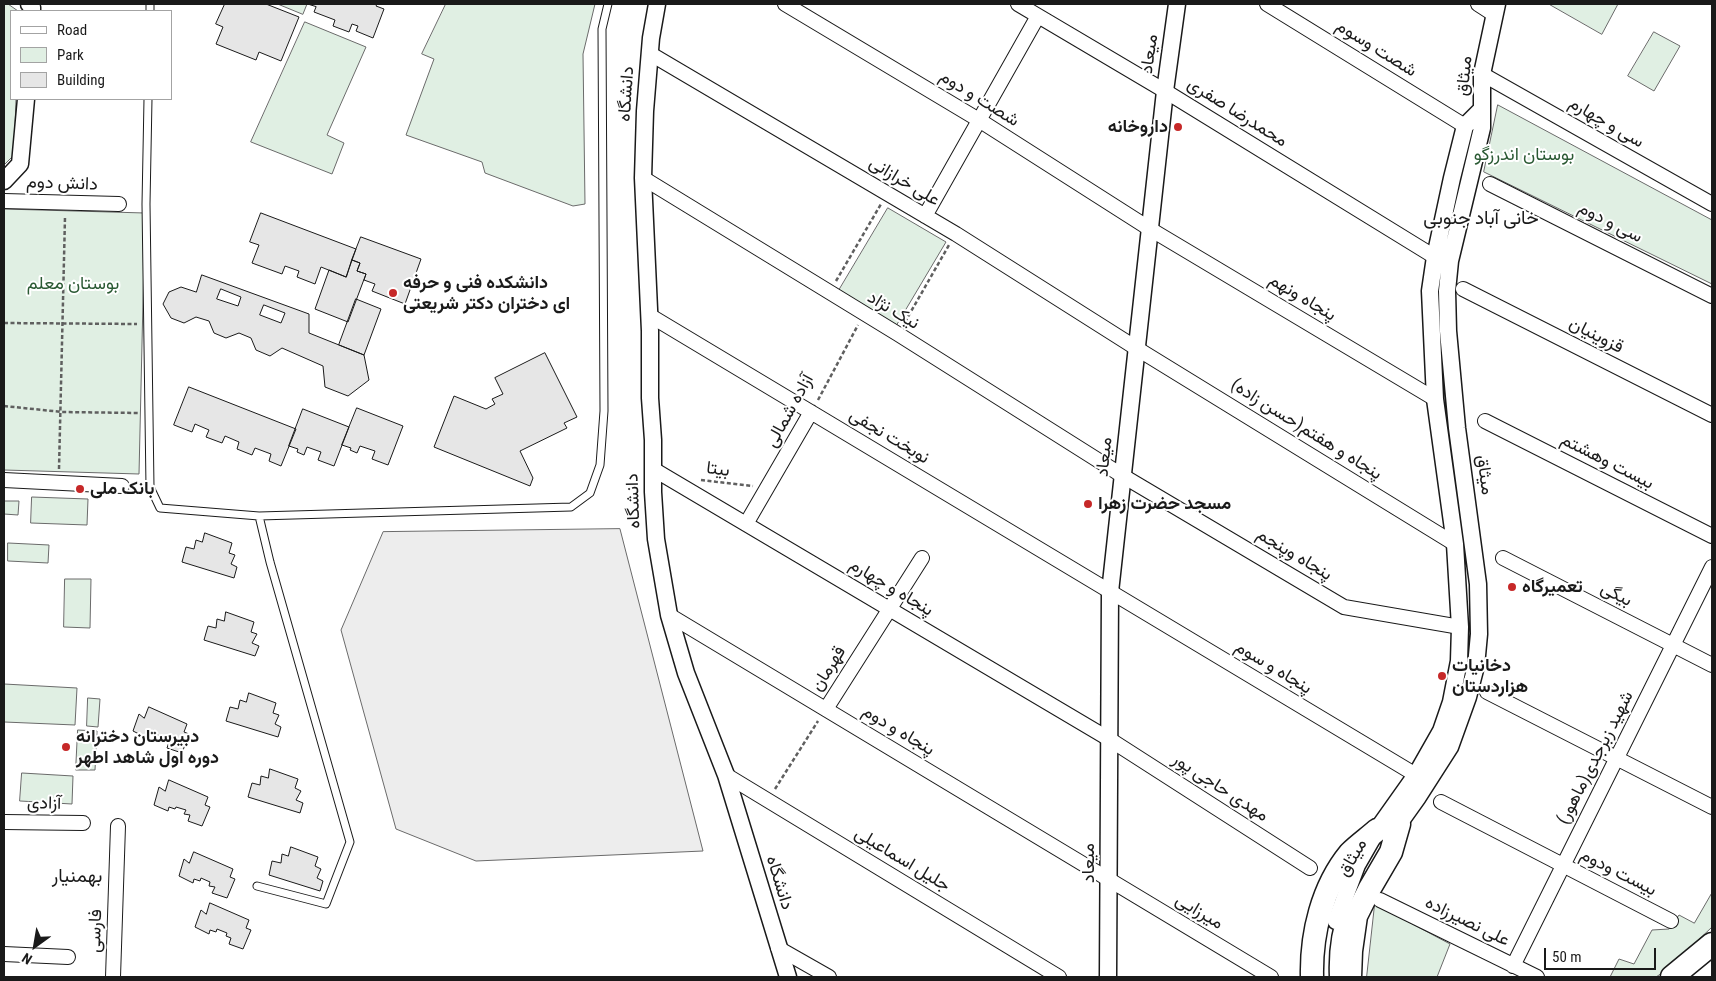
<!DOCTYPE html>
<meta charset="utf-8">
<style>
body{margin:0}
#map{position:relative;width:1716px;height:981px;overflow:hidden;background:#fff;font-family:"Roboto Condensed",sans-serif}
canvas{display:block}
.frame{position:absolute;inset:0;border:5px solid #1a1a1a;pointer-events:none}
.legend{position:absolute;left:10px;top:10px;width:162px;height:90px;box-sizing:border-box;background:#fff;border:1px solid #a3a3a3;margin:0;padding:6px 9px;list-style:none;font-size:15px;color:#1a1a1a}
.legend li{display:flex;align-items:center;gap:10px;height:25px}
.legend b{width:25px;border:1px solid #a3a3a3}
.north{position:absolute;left:10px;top:921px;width:50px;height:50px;-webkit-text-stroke:4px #fff;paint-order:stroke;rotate:212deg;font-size:14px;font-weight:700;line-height:20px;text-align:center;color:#1a1a1a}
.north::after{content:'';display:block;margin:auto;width:18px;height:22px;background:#1a1a1a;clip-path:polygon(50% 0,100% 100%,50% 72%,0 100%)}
.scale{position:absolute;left:1544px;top:948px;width:112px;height:22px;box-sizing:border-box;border:2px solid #1a1a1a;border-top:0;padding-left:6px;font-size:15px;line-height:18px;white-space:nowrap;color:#1a1a1a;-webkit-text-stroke:4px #fff;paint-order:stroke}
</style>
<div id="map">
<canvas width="1716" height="981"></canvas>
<div class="frame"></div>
<ul class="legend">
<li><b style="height:6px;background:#fff"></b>Road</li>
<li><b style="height:14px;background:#e0efe3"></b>Park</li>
<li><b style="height:14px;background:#e6e6e6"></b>Building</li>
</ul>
<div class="north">N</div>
<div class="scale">50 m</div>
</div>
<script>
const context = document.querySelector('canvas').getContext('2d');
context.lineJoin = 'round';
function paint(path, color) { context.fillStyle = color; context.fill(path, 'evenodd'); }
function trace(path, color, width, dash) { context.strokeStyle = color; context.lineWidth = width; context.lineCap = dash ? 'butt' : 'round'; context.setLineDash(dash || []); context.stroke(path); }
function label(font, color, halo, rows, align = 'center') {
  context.font = font + ' "Roboto Condensed",Vazirmatn,sans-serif'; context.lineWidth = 4; context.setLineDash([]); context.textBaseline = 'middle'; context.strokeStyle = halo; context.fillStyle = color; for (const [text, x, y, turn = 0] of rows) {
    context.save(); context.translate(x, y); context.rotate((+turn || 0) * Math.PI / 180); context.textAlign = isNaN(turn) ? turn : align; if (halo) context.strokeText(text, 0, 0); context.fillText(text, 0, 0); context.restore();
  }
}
const green = new Path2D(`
 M4 4H8L18 11H11V99H16L14 155 4 165Z
 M278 4H307L303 14Z
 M446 4H595L583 54 585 204 573 206 485 173 482 162 406 135 434 59 422 54Z
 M1549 4H1618L1602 34Z
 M305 22 366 47 327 135 344 143 332 174 251 142Z
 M1654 32 1680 46 1654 91 1628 76Z
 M1498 105 1712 220V284L1484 172Z
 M888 208 946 242 896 326 838 292Z
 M4 209 145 213 139 474 4 470Z
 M32 497 88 499 87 525 31 523Z
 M4 501H19L18 515 4 514Z
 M8 543 49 545 48 563 8 561Z
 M65 579H91L90 628 64 627Z
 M4 684 77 688 75 725 4 722Z
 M88 698 100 699 98 727 87 726Z
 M78 730 97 731 95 770H76Z
 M22 773 73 776 72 804 20 801Z
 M1712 893V927L1668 969 1656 977H1610L1619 959 1634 964 1652 930 1669 929 1679 915 1694 923Z
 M1375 904 1450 944 1437 977H1367Z`);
paint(green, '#e0efe3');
trace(green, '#6a6a6a', 1);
const parking = new Path2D(`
 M620 529 703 851 476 861 396 829 341 630 383 532Z`);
paint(parking, '#ededed');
trace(parking, '#6a6a6a', 1);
const building = new Path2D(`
 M225 4H266L299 17 281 61 259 52 256 60 216 44 223 27 216 24Z
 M308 4H377L376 6 384 9 373 38 356 31 358 26 352 24 349 32 333 26 335 20 314 12 316 7Z
 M261 213 356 249 346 277 321 267 315 284 297 277 299 271 285 266 282 274 252 263 259 245 250 242Z
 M361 237 421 259 405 304 372 291 375 284 364 280 366 274 357 271 360 263 352 260Z
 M352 260 360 263 357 271 366 274 348 322 315 309 329 270 346 277Z
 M202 275 309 314V333L364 355 369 380 348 396 325 387 323 366 282 348 270 356 256 350 251 338 239 333 226 338 214 333 209 321 196 317 184 323 171 318 163 304 169 292 181 287 196 292ZM221 289 241 297 238 306 217 299ZM264 305 285 313 281 323 260 315Z
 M356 299 381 309 364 355 339 345Z
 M545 353 577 417 564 423 567 428 520 451 533 478 530 486 434 447 454 396 486 409 495 404 492 399 503 394 495 378Z
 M189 387 296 429 281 466 269 461 271 454 255 448 252 455 237 449 239 442 225 436 222 443 206 437 209 430 195 424 192 432 174 425Z
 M357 408 403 426 388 465 372 459 375 451 360 446 357 453 350 450 351 448 342 445Z
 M303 409 349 427 334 466 318 460 321 452 307 447 304 455 297 452 298 449 289 446Z
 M205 533 232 543 229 553 235 555 231 564 237 567 234 578 182 562 186 547 194 549 196 540 202 542Z
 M226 612 254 622 251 632 257 634 252 643 259 646 255 656 204 640 208 626 216 628 217 619 224 621Z
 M249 693 276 703 273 713 279 715 275 724 281 727 278 737 226 721 230 707 238 709 240 700 246 702Z
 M149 707 187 724 184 732 189 734 182 753 167 748 169 742 164 740 165 738 155 734V736L149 734 147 738 133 731 139 714 144 718Z
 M270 769 298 779 295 788 301 791 296 800 303 803 300 813 248 797 252 783 260 785 261 776 268 778Z
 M169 780 208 797 205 805 210 807 202 826 188 821 190 815 184 814 186 810 176 807 175 809 169 807 168 811 154 805 159 787 165 791Z
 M291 847 318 857 315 866 321 869 317 878 323 881 320 891 269 875 272 861 281 863 282 854 288 856Z
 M194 852 233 869 230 877 235 879 227 898 212 893 215 887 209 886 210 882 201 878 200 881 194 879 193 883 179 876 184 859 189 863Z
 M210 903 249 920 246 928 251 930 243 949 229 944 231 938 226 936 227 933 217 929 216 932 210 930 209 934 195 927 201 910 206 914Z`);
paint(building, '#e6e6e6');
trace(building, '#1a1a1a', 1);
const service = new Path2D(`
 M150 11V4
 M148 99 146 204 150 487 160 508 259 516 571 507 590 493 600 465 604 411 602 29 608 4
 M257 886 326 904 350 842 270 562 259 516`);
const minor = new Path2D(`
 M785 4 979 120 1150 229 1435 399
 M1018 4 1165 91 1435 257
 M1267 4 1465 126
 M1478 4 1495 15
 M649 53 956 234 1136 348 1455 544
 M1482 74 1712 204
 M643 178 898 334 1123 476 1344 607 1460 627
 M1490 184 1712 296
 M4 201 119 204
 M925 216 1038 16
 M1463 289 1712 415
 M649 315 1416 775
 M1485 421 1712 536
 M653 469 1109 739 1310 868
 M4 480 122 486
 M746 524 811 412
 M1503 558 1712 665
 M669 615 1271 977
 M1487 692 1712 807
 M826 709 922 558
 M726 775 1059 977
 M1441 802 1671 921
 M4 822 83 823
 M1380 900 1537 977
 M778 948 829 977
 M4 954 68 957
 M1513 966 1712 567
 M113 977 118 826`);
const tertiary = new Path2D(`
 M29 4 32 7V11
 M657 4 651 38 645 111 643 178 650 331V398L653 440V492L656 539 669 615 686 673 726 775 788 977
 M4 181 20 164 26 99
 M1393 832 1418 797 1450 747 1468 697 1476 666 1479 634 1478 584 1457 428 1448 331 1447 291 1450 261 1482 128V74L1497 4
 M1336 921 1357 865 1377 830 1416 775 1441 731 1451 702 1459 661 1460 627 1455 544 1435 399 1430 291 1435 257 1452 178 1465 126 1482 109
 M1108 977 1110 592 1165 91 1177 4
 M1338 977C1337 955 1340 930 1348 910`);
const trunk = new Path2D(`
 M1312 977C1311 934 1322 887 1350 853 1358 845 1368 838 1377 830
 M1350 977 1351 951 1356 916 1370 888 1391 852 1399 824
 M1672 977 1712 944`);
trace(service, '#1a1a1a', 9);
trace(minor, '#1a1a1a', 16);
trace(tertiary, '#1a1a1a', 19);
trace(trunk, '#1a1a1a', 25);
trace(new Path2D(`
 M836 281 881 204
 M905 322 949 245
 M4 323 137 324
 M818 400 858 325
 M4 406 62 412 139 413
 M59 469 65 217
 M701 480 753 486
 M775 789 818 721`), '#5f5f5f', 2.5, [4, 2.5]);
trace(service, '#fff', 7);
trace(minor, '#fff', 14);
trace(tertiary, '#fff', 16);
trace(trunk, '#fff', 22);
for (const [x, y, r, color] of [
 [1178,127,5,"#c62828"],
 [393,293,5,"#c62828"],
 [80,489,5,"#c62828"],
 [1088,504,5,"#c62828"],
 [1512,587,5,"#c62828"],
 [1442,676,5,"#c62828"],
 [66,747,5,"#c62828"]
]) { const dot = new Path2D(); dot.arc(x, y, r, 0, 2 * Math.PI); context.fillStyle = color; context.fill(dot); trace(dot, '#fff', 2); }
label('18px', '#1a1a1a', '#fff', [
 ["شصت وسوم",1376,49,32],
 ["میعاد",1150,54,-82],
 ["میثاق",1465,76,-84],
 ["دانشگاه",627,94,-86],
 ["شصت و دوم",979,99,32],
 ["محمدرضا صفری",1237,113,32],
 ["سی و چهارم",1606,123,30],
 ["علی خرازانی",904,182,31],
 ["دانش دوم",62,184,2],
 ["سی و دوم",1610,223,27],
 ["پنجاه ونهم",1302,298,31],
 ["نیک نژاد",893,311,31],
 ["قزوینیان",1596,336,27],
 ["آزاده شمالی",790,411,-61],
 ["(حسن زاده)پنجاه و هفتم",1306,430,32],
 ["نوبخت نجفی",889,437,31],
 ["میعاد",1105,457,-84],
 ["بیست وهشتم",1607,462,27],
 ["بیتا",718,470,7],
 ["میثاق",1484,475,82],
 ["دانشگاه",634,501,-92],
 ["پنجاه وپنجم",1294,555,31],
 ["پنجاه و چهارم",891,588,31],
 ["بیگی",1616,595,27],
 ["پنجاه و سوم",1273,668,31],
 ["قهرمان",829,669,-58],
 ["پنجاه و دوم",898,731,31],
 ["شهید زبرجدی(ماهور)",1596,758,-63],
 ["مهدی حاجی پور",1220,788,33],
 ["آزادی",44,804,1],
 ["میثاق",1353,858,-60],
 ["جلیل اسماعیلی",902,860,31],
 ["میعاد",1089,863,-90],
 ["بیست ودوم",1618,873,27],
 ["دانشگاه",779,883,73],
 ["میرزایی",1199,912,31],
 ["علی نصیرزاده",1467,922,26],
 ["فارسی",96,931,-88]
]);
label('bold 18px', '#1a1a1a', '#fff', [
 ["داروخانه",1168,127,"right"],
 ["دانشکده فنی و حرفه",403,283],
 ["ای دختران دکتر شریعتی",403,304],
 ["بانک ملی",90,489],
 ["مسجد حضرت زهرا",1098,504],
 ["تعمیرگاه",1522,587],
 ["دخانیات",1452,666],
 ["هزاردستان",1452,687],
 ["دبیرستان دخترانه",76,737],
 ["دوره اول شاهد اطهر",76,758]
], 'left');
label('18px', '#2b5a34', '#fff', [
 ["بوستان اندرزگو",1524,155],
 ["بوستان معلم",73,284]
]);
label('19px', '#1a1a1a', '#fff', [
 ["خانی آباد جنوبی",1481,219],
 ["بهمنیار",77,877]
]);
</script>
